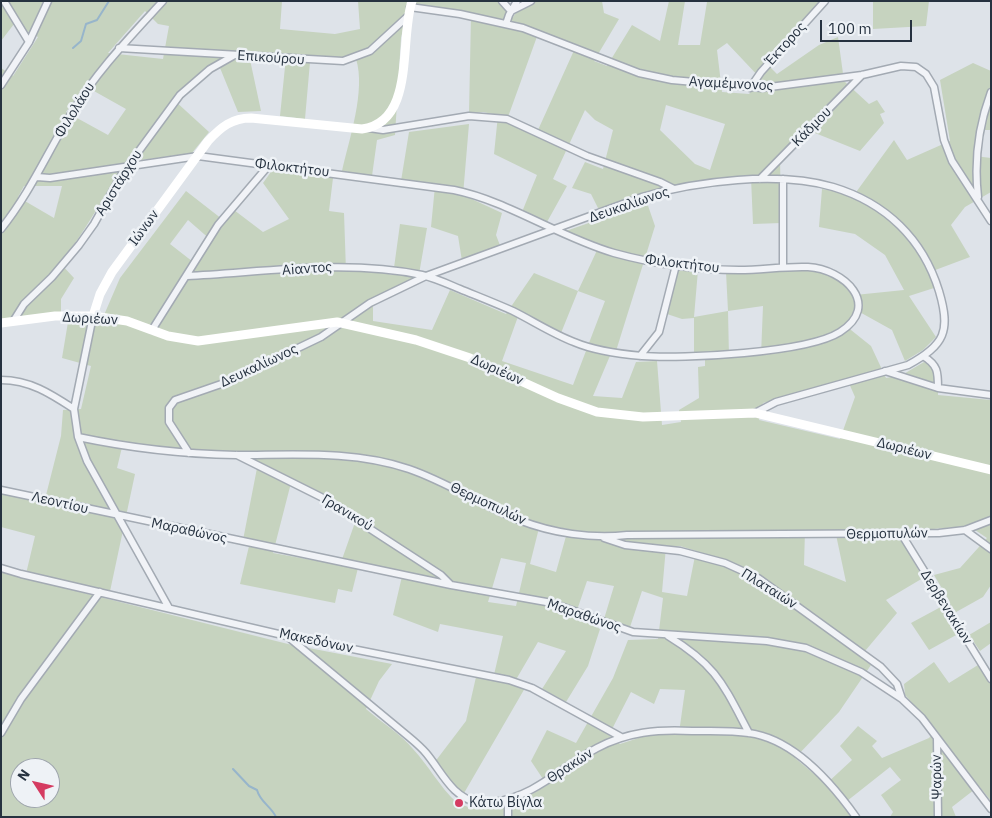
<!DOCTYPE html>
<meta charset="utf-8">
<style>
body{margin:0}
#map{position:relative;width:992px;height:818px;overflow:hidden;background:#dee3e9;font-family:"IBM Plex Sans",sans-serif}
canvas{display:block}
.frame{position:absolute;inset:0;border:2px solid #263240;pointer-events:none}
.north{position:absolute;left:10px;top:758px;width:50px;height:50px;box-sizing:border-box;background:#eef2f6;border:1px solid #9ea5ad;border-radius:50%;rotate:305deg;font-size:14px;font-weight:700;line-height:20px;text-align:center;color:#263240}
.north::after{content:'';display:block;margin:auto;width:18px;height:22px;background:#d53b61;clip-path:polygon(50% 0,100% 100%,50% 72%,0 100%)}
.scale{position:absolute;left:820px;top:20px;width:92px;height:22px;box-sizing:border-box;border:2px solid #263240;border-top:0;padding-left:6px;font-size:15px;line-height:18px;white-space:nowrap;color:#263240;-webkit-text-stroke:4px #eef2f6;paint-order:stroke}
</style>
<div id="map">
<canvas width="992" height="818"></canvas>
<div class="frame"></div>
<div class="north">N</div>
<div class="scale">100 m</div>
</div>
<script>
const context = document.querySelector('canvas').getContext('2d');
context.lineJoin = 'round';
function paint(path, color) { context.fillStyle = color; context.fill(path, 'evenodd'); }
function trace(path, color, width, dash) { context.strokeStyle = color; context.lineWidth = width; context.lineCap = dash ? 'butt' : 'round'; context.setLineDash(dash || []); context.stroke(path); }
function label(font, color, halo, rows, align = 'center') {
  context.font = font + ' "IBM Plex Sans",sans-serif'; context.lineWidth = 5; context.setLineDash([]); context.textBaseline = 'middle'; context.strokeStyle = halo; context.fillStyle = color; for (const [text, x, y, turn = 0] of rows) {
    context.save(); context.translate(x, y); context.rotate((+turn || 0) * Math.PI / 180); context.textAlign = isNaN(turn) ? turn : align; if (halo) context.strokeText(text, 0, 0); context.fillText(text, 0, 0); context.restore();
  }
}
paint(new Path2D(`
 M1 1H282L280 29 335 34 360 29 358 1H497L513 17 524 1H602L604 13 619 19 594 61 607 66 632 25 660 41 669 1H685L678 45H700L707 2 821 1 766 63 777 74 819 45 838 37 844 81 869 104 877 100 885 112 880 114 884 123 860 151 805 129 780 156 781 223 753 224 751 178 644 194 655 226 616 351H612L593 396 622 398 636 362 657 361 662 425 681 422 679 410 699 398 698 367 705 366V353H694V318L682 319 664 313 678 268 698 270 694 317 728 311 726 272C754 270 815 261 838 278 844 283 849 290 855 295L904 290 885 255 855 234 819 227 822 189 854 195 894 140 907 160 950 141 940 80 973 63 991 71V130H976L975 156 991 158V192L965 207 951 225 970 257 930 272 934 288 909 296 936 337 923 350 905 361 892 330 856 310 846 326 871 346 886 378 902 375 924 362 933 364 938 379V395L991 400V585L983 597 949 616 958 634 929 650 911 623 950 602 934 575 960 568 987 538 969 526 897 532 923 578 886 600 897 613 860 657 871 665 839 712 795 758 826 784 852 760 840 746 858 726 877 741 872 746 882 758 929 738 936 730 905 695 904 684 934 662 949 683 978 665 983 673 991 668V801L979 786 952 807 956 817H890L893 812 881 795 901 780 890 767 842 805 851 817H1V571L25 578 35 536 1 527V494L44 503 61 436 63 410 81 409 91 366 62 358 69 316 104 315 120 278 186 191 222 219 234 210 263 232 289 219 263 183 273 169 333 178 329 211 344 213 346 271H374L393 275 400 224 427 228 418 280 373 300V321L432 330 450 290 506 314 534 273 578 291 599 246 563 232 603 218 591 194 572 188 585 162 603 169 613 130 595 120 585 110 553 179 567 186 547 222 522 212 537 175 494 154 498 115 483 112 469 114 471 15 408 5 401 38 395 135 377 140 372 176 342 171C349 140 366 90 356 59L340 63 310 62 305 119 280 116 286 57 249 55 261 111 238 112 218 63C199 73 186 82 174 100L209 132 192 153 127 162C103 195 86 232 60 263L74 278 61 299V316L1 320V68L13 76 38 37 14 24 1 41ZM145 11 158 24 169 26 163 59 108 53ZM539 31 576 46 538 130 508 117ZM727 43 761 79 749 94 722 92 717 50ZM85 86 126 109 108 135 66 112ZM666 105 725 124 710 170 695 164 660 130ZM24 186H62L54 218 18 197ZM188 220 212 241 197 265 170 244ZM578 291 605 301 573 385 502 361 520 311 561 333ZM763 306 761 355 729 357 728 311ZM848 381 855 397 840 439 759 420 763 403ZM123 443 183 451 243 452 258 463 243 540 250 542 240 584 335 603 338 589 352 592 359 564 403 572 393 615 438 632 440 624 503 636 493 679 476 677 466 721 431 767 460 800 525 688 514 683 538 642 566 651 542 689 566 702 588 666 600 629 575 616 587 581 614 586 604 619 618 626 630 627 642 591 663 598 658 639 628 640 613 678 576 743 547 730 531 761 547 785C523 801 484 818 456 802 440 787 428 765 413 749 401 734 381 722 366 709L379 681 392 664 288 644 44 583 109 596 135 474 117 468ZM292 479 331 497 358 514 340 565 273 553ZM540 524 568 529 556 572 530 564ZM835 530 846 582 804 565 805 531ZM680 546 696 551 687 596 662 592 666 547ZM501 558 526 563 516 606 488 602ZM660 689 685 690 679 733H654L620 744 609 735 631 692 654 704ZM20 768H50V798H20Z
 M873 1H929L926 26 873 29Z
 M469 124 463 195 502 213 496 235 501 248 462 261 458 236 431 227 435 186 401 181 409 132Z
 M991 622V643L980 651 969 635Z`), '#c6d3bf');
trace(new Path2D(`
 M73 48 81 41 86 24 97 20 109 1
 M233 769 249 786 257 790C260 802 271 806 276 817`), '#97b5cb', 2);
const street = new Path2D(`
 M4 1 29 42
 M502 1 511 11 531 1
 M410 7 460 14 523 28 639 73 672 80 762 88 862 75 901 66 916 67 926 74 934 87 944 140 952 161 991 221
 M506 24 509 15 517 1
 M119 48 343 61 370 51 407 17
 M1 85 29 42 48 1
 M750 88 761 72 825 1
 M369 128 383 130 469 116 507 119 587 156 660 182 674 189
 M37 177 50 178 198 156 454 190C508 201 559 237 614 253 654 264 697 270 739 270 762 270 785 266 808 267 844 269 882 305 840 332 807 353 683 359 642 356 619 354 595 351 574 342 553 334 533 321 513 311 495 303 477 296 460 289 448 284 435 278 422 275 346 259 265 272 187 276
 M760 179 862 75
 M783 179V267
 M978 197C974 161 978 127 991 92
 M1 229C30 193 47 153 71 114 96 72 130 37 163 1
 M93 316 74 409 78 437 87 461 169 608
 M14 320 24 304 52 277 79 245 94 224 122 174 180 95 210 69 233 56
 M152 330 218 225 269 165
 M640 356 659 332 676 265
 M923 356C938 365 938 372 938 388
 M885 371 938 388 991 395
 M1 380C30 380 51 394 74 409
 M78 437C130 448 183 454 236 455 294 455 354 450 409 469 447 482 481 505 519 520 552 533 591 539 627 535L939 533 965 530 991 520
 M189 453 169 422V408L175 400 227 382 321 337 370 303 426 276 642 197C697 181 778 171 833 187 886 203 923 239 939 291 951 331 945 345 908 365L776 402 755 413
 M237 455 321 497 441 575 450 584
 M1 490 451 585 552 603 633 632 767 641 806 648 861 672 902 699 922 718 991 809
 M965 530 991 549
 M902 535 991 679
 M604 538 625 545 680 551 725 563 758 578 881 667 897 684 902 699
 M1 568 21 574 287 636 509 680 532 688 621 737
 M287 636 409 737C415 742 421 747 426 753 442 772 452 798 479 803 484 804 489 803 494 802 536 796 561 767 597 748 627 732 658 729 692 731 710 731 730 730 749 733 794 739 831 782 856 817
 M668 636C717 666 723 684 749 733
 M1 733 21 699 100 592
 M937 738 938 817
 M508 817V800`);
trace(street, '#a3aab3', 9);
trace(street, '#f1f3f7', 6);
trace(new Path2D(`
 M93 316 100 294 112 272 208 141C221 127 232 118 251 118L362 129C416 122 399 40 412 1
 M1 323 55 316H93L127 321 168 336 198 341 337 322 416 340 470 358 558 398 597 412 643 417 755 413 991 470`), '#fff', 9);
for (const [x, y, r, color] of [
 [459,803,5,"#d53b61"]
]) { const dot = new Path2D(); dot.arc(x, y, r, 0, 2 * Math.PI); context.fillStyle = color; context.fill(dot); trace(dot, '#eef2f6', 2); }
label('14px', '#263240', '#eef2f6', [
 ["Έκτορος",786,44,-48],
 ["Επικούρου",271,58,4],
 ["Αγαμέμνονος",731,84,3],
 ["Φιλολάου",75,110,-58],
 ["Κάδμου",812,127,-45],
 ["Φιλοκτήτου",292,168,7],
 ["Αριστάρχου",119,183,-58],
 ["Δευκαλίωνος",629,205,-19],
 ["Ιώνων",144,228,-54],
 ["Φιλοκτήτου",682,264,7],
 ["Aiαντος",307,269,-4],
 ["Δωριέων",90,319,3],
 ["Δευκαλίωνος",259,366,-25],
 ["Δωριέων",497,370,24],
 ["Δωριέων",904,449,14],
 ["Λεοντίου",60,503,13],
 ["Θερμοπυλών",488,504,25],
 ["Γρανικού",347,513,31],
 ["Μαραθώνος",189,531,12],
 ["Θερμοπυλών",887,534,-1],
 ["Πλαταιών",769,589,32],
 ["Δερβενακίων",946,607,58],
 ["Μαραθώνος",584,616,19],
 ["Μακεδόνων",316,641,12],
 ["Θρακών",570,766,-33],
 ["Ψαρών",937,777,-91]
]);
label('14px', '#263240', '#eef2f6', [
 ["Κάτω Βίγλα",469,803]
], 'left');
</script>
